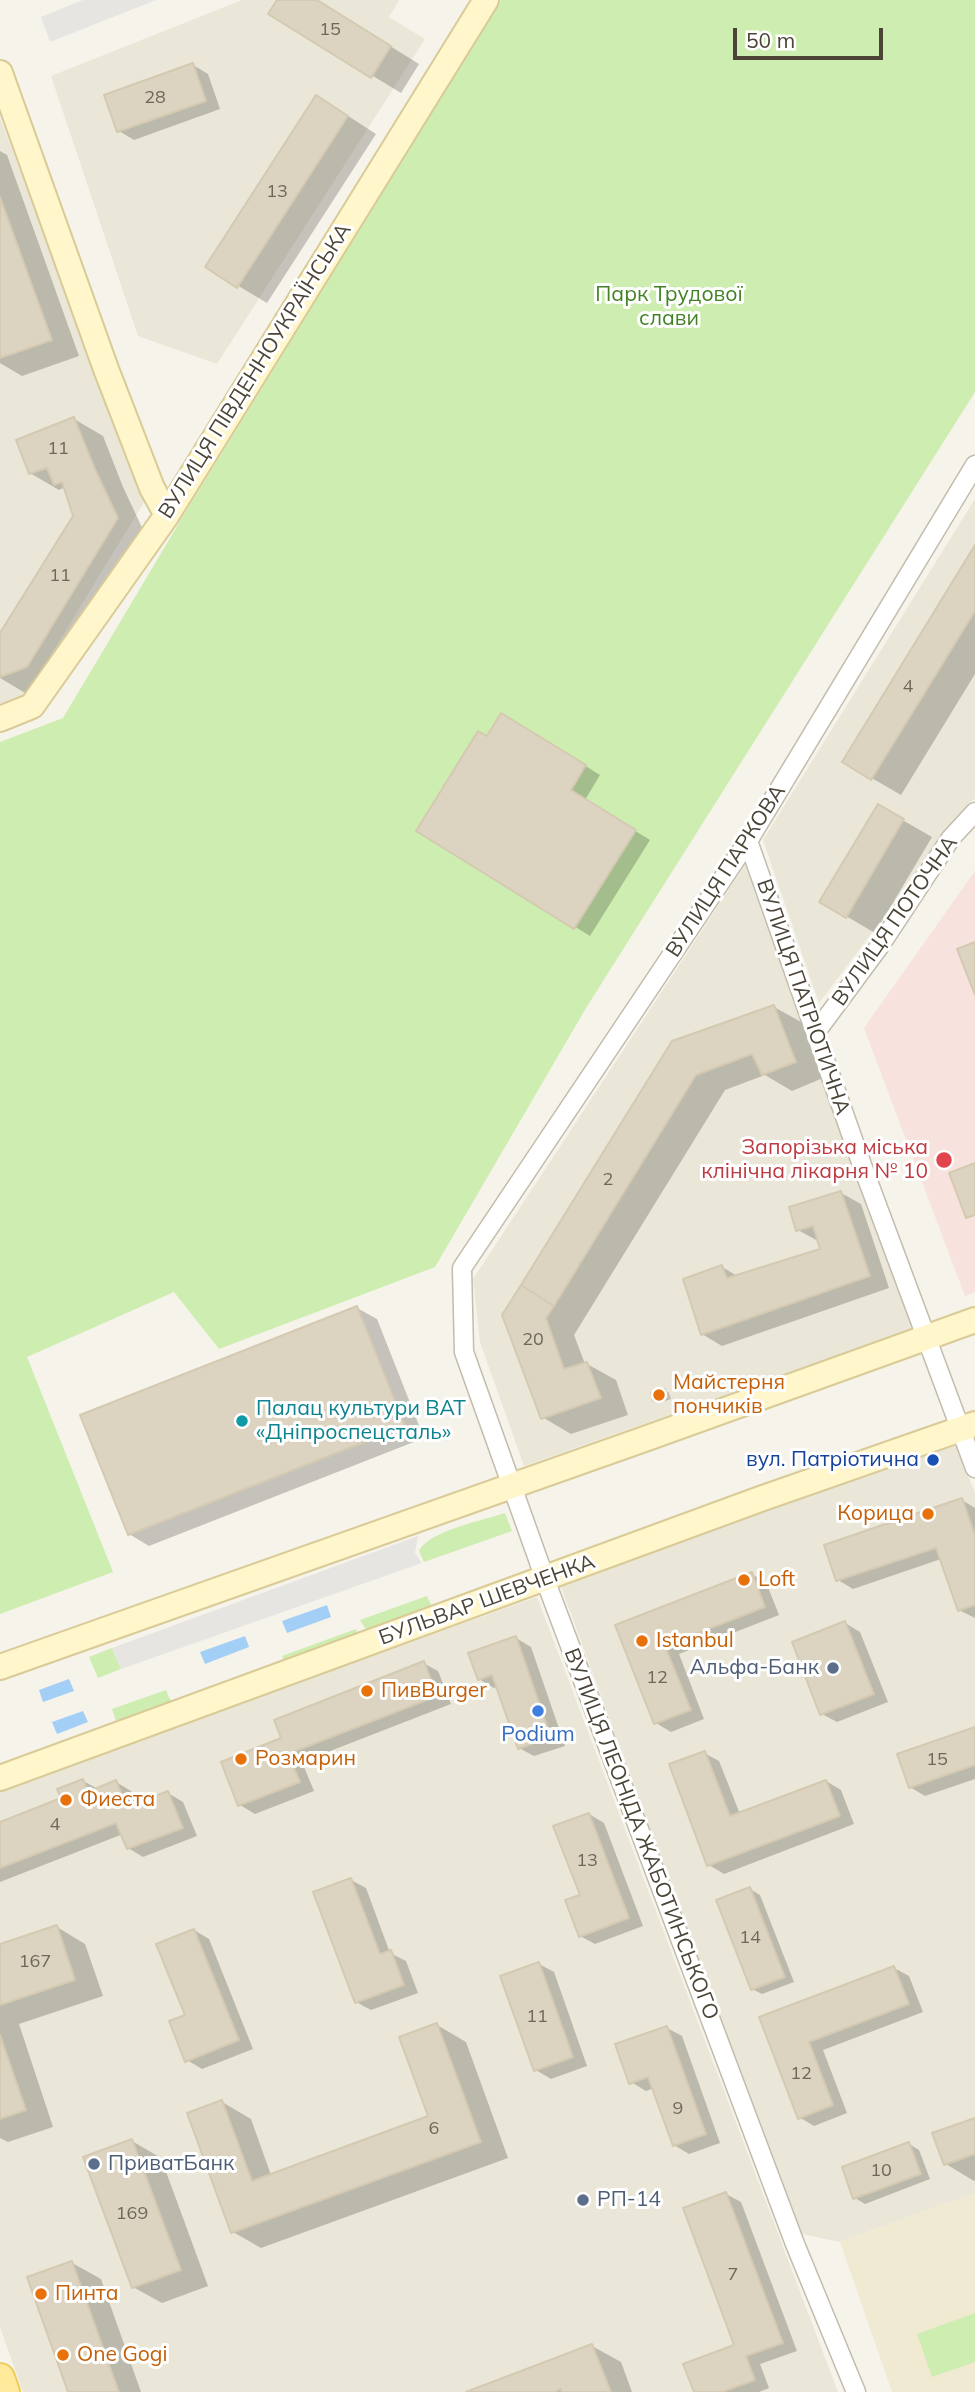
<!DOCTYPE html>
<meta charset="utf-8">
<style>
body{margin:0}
#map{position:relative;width:975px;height:2392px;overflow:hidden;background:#f6f3ea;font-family:Mulish,sans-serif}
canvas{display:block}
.scale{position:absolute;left:733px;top:28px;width:150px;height:32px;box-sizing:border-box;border:4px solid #4b4437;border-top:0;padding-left:9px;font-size:21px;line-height:24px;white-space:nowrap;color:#4b4437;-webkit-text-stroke:5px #fff;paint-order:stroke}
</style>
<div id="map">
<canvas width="975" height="2392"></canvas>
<div class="scale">50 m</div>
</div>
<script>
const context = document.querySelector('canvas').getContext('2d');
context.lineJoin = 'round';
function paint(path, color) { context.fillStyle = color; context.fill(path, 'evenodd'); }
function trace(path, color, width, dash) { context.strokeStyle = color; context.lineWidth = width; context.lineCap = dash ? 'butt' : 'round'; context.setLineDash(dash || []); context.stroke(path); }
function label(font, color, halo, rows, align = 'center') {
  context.font = font + ' Mulish,sans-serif'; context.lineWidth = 6; context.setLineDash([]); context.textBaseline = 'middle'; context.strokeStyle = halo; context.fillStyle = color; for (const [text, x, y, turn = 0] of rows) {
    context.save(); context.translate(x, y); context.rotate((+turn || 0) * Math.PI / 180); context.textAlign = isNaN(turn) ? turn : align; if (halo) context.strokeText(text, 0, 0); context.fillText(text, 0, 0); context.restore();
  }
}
paint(new Path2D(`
 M242 0H399L389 17 425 39 217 364 138 336 51 76Z
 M0 118 146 499 25 697 0 707Z
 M975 499V799L971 801 819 1003 763 840Z
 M745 865 913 1329 524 1466 480 1342 473 1279Z
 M954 1440 975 1493V2193L840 2242 798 2233 561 1587Z
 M537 1597 838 2392H23L0 2327V1789Z`), '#eae6d8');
paint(new Path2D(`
 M975 2193V2392H892L840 2242Z`), '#f0ead3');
paint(new Path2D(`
 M975 871V1292L965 1296 864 1028Z`), '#f7e2dd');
paint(new Path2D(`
 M501 0H975V392L586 1008 435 1267 219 1349 174 1292 27 1357 113 1572 0 1614V742L63 718 185 513Z
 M505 1513 512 1531 424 1562 419 1551C428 1531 484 1520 505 1513Z
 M427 1596 433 1609 367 1631 360 1620Z
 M356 1629 358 1636 285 1662 282 1656Z
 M112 1648 121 1669 98 1678 89 1657Z
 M166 1690 172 1704 117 1724 112 1709Z
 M975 2313V2362L932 2377 917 2334Z`), '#ceedb0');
paint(new Path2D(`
 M83 0H156L50 42 41 17Z
 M418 1536 415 1553 422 1563 121 1669 112 1648Z`), '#e7e5e2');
paint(new Path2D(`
 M327 1605 331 1617 287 1633 282 1621Z
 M245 1636 249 1647 205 1664 200 1652Z
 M69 1679 74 1691 43 1702 39 1690Z
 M83 1711 88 1722 57 1734 52 1722Z`), '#a3cff6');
paint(new Path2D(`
 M279 0H316L419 64 401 93 271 14Z
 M193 65 208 74 220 109 134 140 119 131Z
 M345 114 376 134 267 303 207 267Z
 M0 151 7 155 79 356 22 376 0 363Z
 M74 419 103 436 123 487 146 536 27 694 0 678V635L75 516 67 491 63 488 59 490 30 473Z
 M975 549V674L901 795 844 762Z
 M517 723 600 775 585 800 650 840 590 936 419 830 487 738Z
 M878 806 932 837 875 933 822 902Z
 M774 1007 803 1023 823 1078 792 1091 765 1075 725 1090 574 1335 585 1364H587L616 1380 628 1415 571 1434 542 1417 504 1315 674 1042Z
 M841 1193 861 1204 889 1288 722 1346 702 1334 722 1267 739 1277 823 1250 818 1241 798 1230Z
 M357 1308 377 1319 424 1438 149 1546 129 1534Z
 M665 1390 669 1393 671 1399 659 1403 655 1400Z
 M962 1500 975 1508V1618L959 1610 941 1559 853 1589 838 1580Z
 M751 1574 766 1582 779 1615 679 1654 704 1719 671 1732 656 1723 618 1626Z
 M845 1623 860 1632 888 1702 837 1722 822 1714Z
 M516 1638 531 1647 565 1746 534 1756 519 1748 498 1686 494 1688 479 1679Z
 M423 1663 438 1671 451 1704 302 1762 314 1791 255 1814 240 1805 283 1739Z
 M975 1729V1779L925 1796 910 1787Z
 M704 1753 719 1761 740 1814 826 1781 841 1790 854 1824 724 1874 709 1865Z
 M83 1781 98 1789 116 1782 131 1791 137 1805 168 1793 183 1802 197 1836 143 1857 128 1848 123 1834 0 1882V1824L63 1799Z
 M589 1814 604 1823 643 1926 595 1944 580 1936Z
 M351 1880 366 1888 390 1953 406 1961 418 1993 371 2010 356 2002Z
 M750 1889 760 1895 794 1982 762 1994 752 1989Z
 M57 1927 85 1944 103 1996 19 2024 53 2127 8 2142 0 2138V1946Z
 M194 1930 209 1939 253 2049 202 2069 187 2060Z
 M539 1964 554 1972 587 2066 551 2079 536 2070Z
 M894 1968 909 1976 923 2012 823 2050 847 2113 814 2126 799 2117 761 2018Z
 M437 2025 466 2042 508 2158 261 2248 233 2232 222 2102 251 2119 271 2175 430 2117Z
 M667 2028 682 2036 720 2143 689 2154 674 2145 654 2088 646 2091 631 2082Z
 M975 2120V2180L974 2181 946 2164Z
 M132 2141 161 2158 208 2286 162 2303 133 2287Z
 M909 2144 919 2150 930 2179 865 2204 855 2198Z
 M726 2194 741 2202 797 2351 760 2364 769 2388 759 2392H696L737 2346Z
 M72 2263 101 2279 141 2392H70Z
 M592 2346 621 2362 632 2392H470Z`), '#0003');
const building = new Path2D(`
 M277 0H317L391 46 371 78 268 14Z
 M193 63 206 101 117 132 104 95Z
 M316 95 348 116 237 288 205 267Z
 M0 197 52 340 0 358Z
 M74 417 95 469 118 518 27 667 0 677V633L73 516 62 482 54 485 47 468 29 474 16 440Z
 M975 545V611L871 780 842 762Z
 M501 713 586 765 571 790 636 830 574 929 416 831 478 731 487 736Z
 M878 804 904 819 846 918 819 902Z
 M975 942V995L957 949Z
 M774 1005 796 1062 762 1075 752 1054 696 1075 554 1306 521 1285 672 1041Z
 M975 1163V1215L966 1218 949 1173Z
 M841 1191 870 1276 701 1335 683 1279 722 1265 727 1278 820 1249 813 1226 796 1231 789 1207Z
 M521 1285 554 1306 546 1318 564 1369 587 1362 601 1398 541 1419 502 1315Z
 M357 1306 405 1426 128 1535 80 1415Z
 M665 1389 668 1397 653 1401 651 1393Z
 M962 1498 975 1535V1605L958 1611 936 1548 836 1581 824 1545Z
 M752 1572 765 1607 665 1646 691 1710 654 1724 615 1625Z
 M845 1621 874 1694 820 1715 792 1642Z
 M516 1636 551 1737 518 1749 492 1675 478 1680 468 1653Z
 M424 1661 437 1696 288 1754 300 1782 238 1806 221 1762 281 1738 274 1720Z
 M975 1727V1765L909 1788 897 1754Z
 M705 1751 730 1816 826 1780 840 1816 707 1866 669 1764Z
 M83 1779 88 1792 116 1780 127 1807 168 1791 183 1828 127 1849 116 1823 0 1868V1822L61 1798 57 1789Z
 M589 1813 629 1918 579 1937 565 1900 580 1895 553 1826Z
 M351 1878 380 1954 391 1950 404 1985 355 2003 313 1892Z
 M750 1887 785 1977 751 1990 716 1900Z
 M57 1925 75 1980 0 2005V1944Z
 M194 1929 239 2040 185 2062 169 2021 185 2015 156 1944Z
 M539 1962 573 2057 534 2071 500 1976Z
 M894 1966 909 2004 809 2042 833 2105 798 2119 759 2017Z
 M437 2023 481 2142 231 2233 187 2113 222 2100 252 2181 428 2116 399 2037Z
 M667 2026 706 2134 673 2146 648 2077 629 2084 615 2044Z
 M0 2035 26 2110 0 2119Z
 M975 2118V2154L944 2165 932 2133Z
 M132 2139 181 2270 132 2288 83 2157Z
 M909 2142 921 2174 853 2199 842 2167Z
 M726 2192 783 2343 746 2356 755 2380 722 2392H694L683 2364 734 2345 683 2208Z
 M72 2261 119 2392H68L27 2277Z
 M592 2344 611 2392H562L561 2389 554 2392H466Z`);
paint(building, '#dcd3c1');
trace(building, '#d4c9b1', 2);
const street = new Path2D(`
 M748 841 862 1165 975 1468
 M816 1032 879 947 951 838 975 812
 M856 2392 795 2244 549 1590 464 1352 462 1268 748 841 975 465`);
const secondary = new Path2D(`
 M0 73 106 369 152 488 167 515
 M0 719 32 706 167 515 486 0
 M0 1667 653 1436 975 1320
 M0 1778 763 1498 975 1424`);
const primary = new Path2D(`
 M0 2378 5 2392`);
trace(street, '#c2bcac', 21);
trace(secondary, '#d9cb97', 28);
trace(primary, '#edcc61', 32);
trace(street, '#fff', 18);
trace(secondary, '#fff6cb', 24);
trace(primary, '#ffe99a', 28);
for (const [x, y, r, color] of [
 [944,1160,9,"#e0444e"],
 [659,1395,7,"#e8710a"],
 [242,1421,7,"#0f9aa8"],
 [933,1460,7,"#1a4fb4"],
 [928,1514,7,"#e8710a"],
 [744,1580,7,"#e8710a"],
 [642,1641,7,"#e8710a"],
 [833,1668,7,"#5c6f8a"],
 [367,1691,7,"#e8710a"],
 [538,1711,7,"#3f7fe0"],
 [241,1759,7,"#e8710a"],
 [66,1800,7,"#e8710a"],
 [94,2164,7,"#5c6f8a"],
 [583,2200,7,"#5c6f8a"],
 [41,2294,7,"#e8710a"],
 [63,2355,7,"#e8710a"]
]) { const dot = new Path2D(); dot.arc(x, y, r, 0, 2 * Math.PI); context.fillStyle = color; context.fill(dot); trace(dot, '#fff', 2.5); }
label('18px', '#6f685a', null, [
 ["15",330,30],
 ["28",155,98],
 ["13",277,192],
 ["11",58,449],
 ["11",60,576],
 ["4",908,687],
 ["2",608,1180],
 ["20",533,1340],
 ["12",657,1678],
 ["15",937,1760],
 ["4",55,1825],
 ["13",587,1861],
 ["14",750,1938],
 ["167",35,1962],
 ["11",537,2017],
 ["12",801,2074],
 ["9",678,2109],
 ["6",434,2129],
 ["10",881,2171],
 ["169",132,2214],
 ["7",733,2275]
]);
label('21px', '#428225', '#fff', [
 ["Парк Трудової",669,295],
 ["слави",669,319]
]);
label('21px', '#4b4437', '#fff', [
 ["ВУЛИЦЯ ПІВДЕННОУКРАЇНСЬКА",255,371,-58],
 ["ВУЛИЦЯ ПАРКОВА",726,871,-57],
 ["ВУЛИЦЯ ПОТОЧНА",895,921,-55],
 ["ВУЛИЦЯ ПАТРІОТИЧНА",803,997,71],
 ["БУЛЬВАР ШЕВЧЕНКА",487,1600,-20],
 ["ВУЛИЦЯ ЛЕОНІДА ЖАБОТИНСЬКОГО",641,1834,69]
]);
label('21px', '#be3a42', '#fff', [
 ["Запорізька міська",928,1148],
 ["клінічна лікарня № 10",928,1172]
], 'right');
label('21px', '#c56008', '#fff', [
 ["Майстерня",673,1383],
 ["пончиків",673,1407],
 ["Корица",914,1514,"right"],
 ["Loft",758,1580],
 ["Istanbul",656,1641],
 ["ПивBurger",381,1691],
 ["Розмарин",255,1759],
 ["Фиеста",80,1800],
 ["Пинта",55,2294],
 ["One Gogi",77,2355]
], 'left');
label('21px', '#0d838f', '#fff', [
 ["Палац культури ВАТ",256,1409],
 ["«Дніпроспецсталь»",256,1433]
], 'left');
label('21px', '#164399', '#fff', [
 ["вул. Патріотична",919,1460]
], 'right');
label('21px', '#4e5e75', '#fff', [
 ["Альфа-Банк",819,1668,"right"],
 ["ПриватБанк",108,2164],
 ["РП-14",597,2200]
], 'left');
label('21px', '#366cbe', '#fff', [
 ["Podium",538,1735]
]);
</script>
